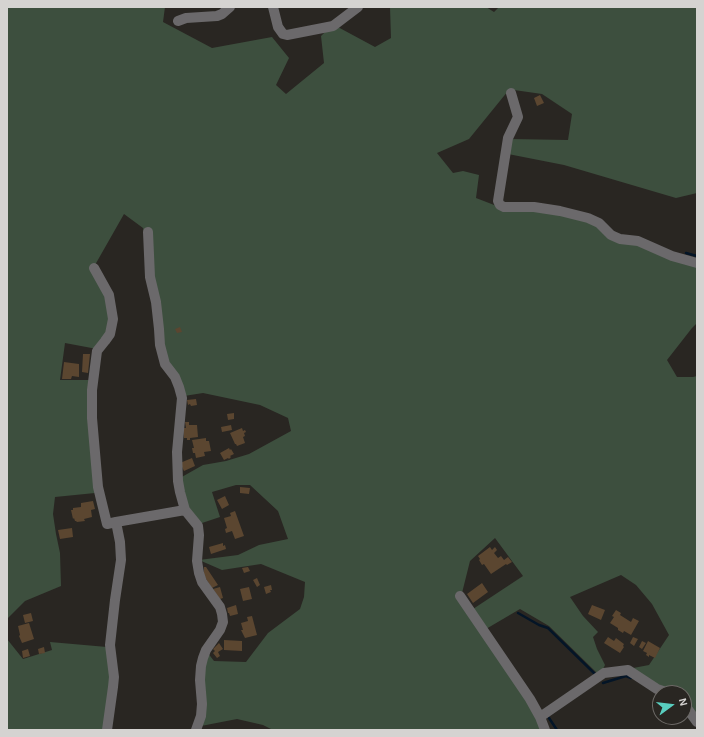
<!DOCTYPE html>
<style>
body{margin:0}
#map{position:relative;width:704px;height:737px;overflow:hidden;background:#292622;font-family:"Alegreya Sans",sans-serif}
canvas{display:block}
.frame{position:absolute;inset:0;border:8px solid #d5d3d1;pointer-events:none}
.north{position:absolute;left:652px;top:685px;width:40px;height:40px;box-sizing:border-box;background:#292622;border:1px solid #6e6b68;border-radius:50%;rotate:75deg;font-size:11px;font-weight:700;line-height:16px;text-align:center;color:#d5d3d1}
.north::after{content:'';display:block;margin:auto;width:14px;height:18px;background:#59cebf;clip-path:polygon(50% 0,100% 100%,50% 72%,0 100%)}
</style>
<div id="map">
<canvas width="704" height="737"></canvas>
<div class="frame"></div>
<div class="north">N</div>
</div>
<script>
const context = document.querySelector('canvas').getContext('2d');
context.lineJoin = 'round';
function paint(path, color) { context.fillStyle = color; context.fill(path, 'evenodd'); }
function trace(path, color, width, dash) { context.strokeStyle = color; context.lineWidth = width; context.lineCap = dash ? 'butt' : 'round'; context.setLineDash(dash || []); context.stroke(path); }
paint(new Path2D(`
 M7 7H165L163 22 212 48 272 37 289 58 276 85 286 94 324 63 321 36 327 30 336 26 375 47 391 38 390 7H486L494 12 499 7H697V193L676 198 564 165 508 154 510 139 568 140 572 114 542 94 514 90 508 91 469 139 437 153 453 173 463 171 479 175 476 198 502 208 537 209 587 220 634 243 697 266V323L692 328 667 360 677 377H693L697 376V718L684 701V693H674L628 669 649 665 669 635 652 604 636 585 621 575 570 597 583 616 598 632 593 637 597 649 605 665 602 671 598 674 549 626 520 609 486 629 473 609 523 576 495 538 470 561 462 593 529 705 542 730H273L263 725 237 719 201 726 202 680 207 652 214 661 246 662 268 633 300 609 304 597 305 582 261 564 222 570 199 560 238 555 259 545 288 539 278 511 250 485H236L212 492 220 517 199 524 189 511 180 478 203 465 226 461 249 454 291 431 288 418 260 405 203 393 184 396 166 355 154 275 143 228 124 214 95 265C102 283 117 316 107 334 105 339 100 344 97 349L65 343 60 380H91L95 493 55 497 53 514 56 534 60 553 61 586 25 601 7 619Z
 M7 639 23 659 52 650 50 642 107 647 112 679 107 730H7Z`), '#3d4f3e');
trace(new Path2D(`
 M686 253 697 256
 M518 613 539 625 548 628 595 674
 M603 683 626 676 631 678
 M549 718 557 730`), '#041527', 2.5);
paint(new Path2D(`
 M540 95 544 103 537 106 534 98Z
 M180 327 182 332 177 333 175 329Z
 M83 354H90L88 373 82 372Z
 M64 362 79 364V377L72 376 71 379H62Z
 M196 399 197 405 191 406 190 404 188 405 187 400Z
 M234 413V419L228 420 227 414Z
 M185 422H189V425H197L198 437 190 438V440H187V438H184L183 428H186Z
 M231 425 232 430 222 432 221 427Z
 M242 428 243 431 245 430 246 432 244 433 245 436 243 437 245 443 237 446 236 444H235L230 433Z
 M206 438V441H209L211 451 204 452 205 456 196 458 195 453H193L192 448H194L192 440Z
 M229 448 230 450 231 449 234 454 230 456 231 457 229 459 228 458 224 460 220 453Z
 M192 458 195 466 184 471 180 463Z
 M240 487 250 488 249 494 240 493Z
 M225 496 229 505 222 509 217 500Z
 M93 501 95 509 91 510 92 517 84 519 85 521 77 522 76 521H75L74 518 73 519 71 510H73V508L81 507V503Z
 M235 511 244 536 235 539 232 531 226 533 225 529 227 528 224 518 231 516 230 513Z
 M72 528 73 537 60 539 58 530Z
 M223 543V546L225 545 226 549 211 554 209 547Z
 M490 547 492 550 495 547 497 550 494 553 498 558 501 556 504 560 508 557 512 562 507 565 506 564 491 574 484 564 482 565 479 560 480 559 478 556Z
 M204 567H206L218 585 212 588 204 576Z
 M248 567 250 571 244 573 242 568Z
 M257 578 260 585 257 587 253 580Z
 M482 583 488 592 473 603 467 594Z
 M271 585 272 590H270L271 592 266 594 264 587Z
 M220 587 223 598 220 599 213 589Z
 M249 587 252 599 243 601 240 589Z
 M236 605 238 614 230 616 229 613H228L227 608Z
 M592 605 605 610 601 620 588 614Z
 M616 610 621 613 620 615 631 622 633 618 639 621 631 635 624 631 623 633 618 630V628L610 623 614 617 612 616Z
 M31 613 33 621 25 623 23 615Z
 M252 616 257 635 245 638 241 630H243L241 623 248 621 247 617Z
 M29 623 34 639 22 643 19 636 20 635 18 626Z
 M608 637 614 641 616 638 624 644 623 646 624 647 620 653 604 643Z
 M633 637 638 639 634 646 630 643Z
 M224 640 242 641V651L224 650Z
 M642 641 646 643 642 649 639 647Z
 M648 641 660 648 655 658 649 655V657L646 655 647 653 643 651Z
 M219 643 223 649 218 652 220 656 217 658 213 653 215 651 213 649Z
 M44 647 45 653 39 654 38 649Z
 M28 649 30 656 23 658 22 651Z`), '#5b4630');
trace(new Path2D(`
 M273 7 278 27 283 34 287 35 333 26 358 7
 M178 21 186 18 217 16 222 14 230 7
 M511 93 518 117 508 138 498 201 500 205 504 207H534L560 211 588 218 599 223 611 235 620 239 638 241 672 256 697 263
 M148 232 150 277 156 302 159 329 160 345 165 364 175 377 179 387 182 398 177 452 178 481 180 492 185 510 198 526 199 535 197 561 199 573 202 582 220 607 222 614 223 622 220 630 206 650 203 658 201 666 200 680 202 704 201 716 196 730
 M94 268 109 295 113 319 110 334 105 341 97 351 92 390V418L98 487 107 524 116 522
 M460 596 530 699 540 717 545 730
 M684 704 697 722
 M540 717 604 673 628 670 657 689 669 693
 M107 730 113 687 114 677 110 645 115 600 121 560 120 542 116 522 185 510`), '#6b696b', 10);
</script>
